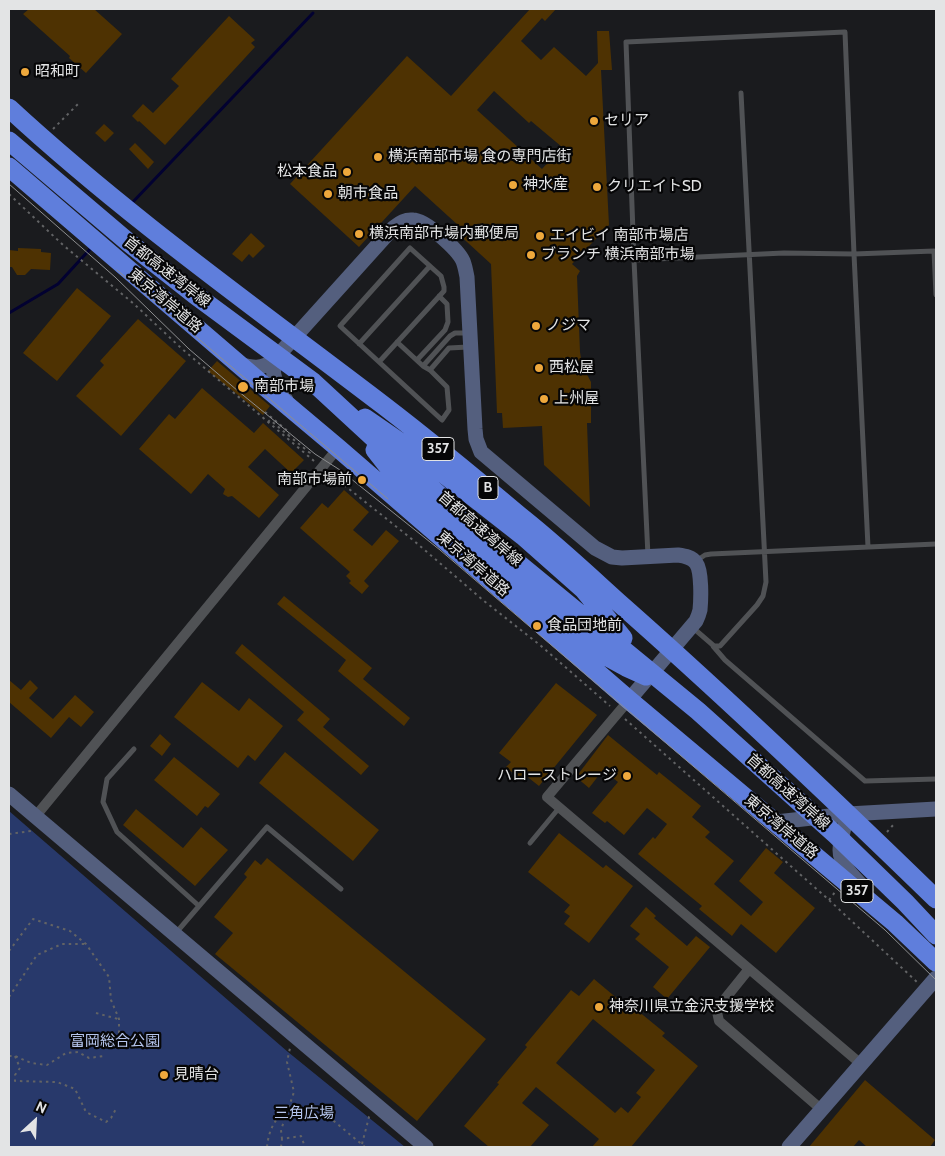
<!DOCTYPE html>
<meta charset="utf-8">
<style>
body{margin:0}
#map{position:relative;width:945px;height:1156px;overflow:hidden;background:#1a1b1e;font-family:Cabin,sans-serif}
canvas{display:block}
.frame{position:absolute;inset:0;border:10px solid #e3e4e5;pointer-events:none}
.north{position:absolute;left:10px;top:1096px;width:50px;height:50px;-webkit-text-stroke:4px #060607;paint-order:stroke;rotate:25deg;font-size:14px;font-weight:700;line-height:20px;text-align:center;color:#e3e4e5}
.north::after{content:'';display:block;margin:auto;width:18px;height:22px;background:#e3e4e5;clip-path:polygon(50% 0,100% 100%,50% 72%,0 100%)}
</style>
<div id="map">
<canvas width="945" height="1156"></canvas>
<div class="frame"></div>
<div class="north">N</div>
</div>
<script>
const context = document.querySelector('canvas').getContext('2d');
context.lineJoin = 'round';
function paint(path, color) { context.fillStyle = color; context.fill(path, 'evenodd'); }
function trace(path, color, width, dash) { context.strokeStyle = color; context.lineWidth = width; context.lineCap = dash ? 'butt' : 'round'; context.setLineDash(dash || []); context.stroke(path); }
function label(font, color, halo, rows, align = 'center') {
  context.font = font + ' Cabin,"Noto Sans JP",sans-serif'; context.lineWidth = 4.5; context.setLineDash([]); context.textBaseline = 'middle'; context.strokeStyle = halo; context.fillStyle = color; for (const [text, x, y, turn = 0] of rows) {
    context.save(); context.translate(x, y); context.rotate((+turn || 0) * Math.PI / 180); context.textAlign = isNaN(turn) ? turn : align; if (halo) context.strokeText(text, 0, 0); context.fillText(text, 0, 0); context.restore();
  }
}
paint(new Path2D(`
 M9 811 288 1052 405 1147H9Z`), '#28396b');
trace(new Path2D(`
 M131 204 313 13
 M9 313 58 284 92 247`), '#020131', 3);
paint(new Path2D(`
 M29 9H94L122 34 86 73 69 58 70 56 23 14Z
 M530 9H556L545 21 542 18 521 41 541 60 554 47 586 76 598 63 597 31H609L612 70H601L609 225 572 264 580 271 577 276 580 352 582 365 591 382V423H587L590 507 544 465 542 426 503 428 502 413H497L491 264 455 231 459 226 415 186 359 247 290 184 407 56 451 96ZM494 91 529 123 531 121 562 147 542 169 477 110Z
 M229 16 255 40 251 43 255 47 165 145 139 121 138 122 132 116 143 104 153 113 179 86 171 79Z
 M104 124 114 133 105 142 95 133Z
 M135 143 154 162 148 169 129 149Z
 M251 233 265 246 253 258 249 254 242 262 232 254Z
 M18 248 41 249V252L51 253 50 270 31 269 25 275H17L12 267H9V250L18 251Z
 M77 288 111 316 57 381 23 353Z
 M138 319 186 361 121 436 76 396 104 365 100 361Z
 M217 361 270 406 263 415 208 371Z
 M202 388 254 433 263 423 304 460 291 473 265 449 248 467 279 495 259 518 232 496 228 497 223 494 225 489 208 474 191 494 139 449 169 414 175 419Z
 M344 490 369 512 353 530 372 546 386 530 399 541 364 581 369 586 362 594 349 583 351 581 346 576 350 572 300 528 322 503 328 508Z
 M284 596 372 668 363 679 410 718 404 726 338 671 346 660 277 604Z
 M242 644 330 719 323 727 369 766 361 775 297 720 304 712 235 653Z
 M9 680 21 690 30 680 38 688 29 698 53 719 75 695 94 712 81 727 69 717 51 738 9 702Z
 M202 682 239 711 249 698 283 726 255 761 248 755 238 768 174 717Z
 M556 683 597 715 539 786 525 775 521 780 506 767 511 762 499 753Z
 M160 734 171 744 162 756 150 746Z
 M608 735 657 775 659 772 701 806 692 817 710 832 705 837 734 861 714 884 751 916 763 902 739 881 766 848 783 862 774 873 815 908 776 953 741 924 732 936 699 909 702 906 638 854 653 837 655 839 667 824 647 808 624 835 607 821 605 823 592 813 618 782 603 770 589 788 576 777Z
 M285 752 379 830 353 861 259 783Z
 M174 757 220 794 208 808 205 806 197 816 154 780Z
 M136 809 183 848 201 827 228 850 195 886 123 825Z
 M559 833 603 868 606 865 633 886 589 943 564 924 570 916 564 912 570 905 528 872Z
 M267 858 486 1039 417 1121 215 954 233 933 214 917 247 877 244 874 255 860 261 865Z
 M646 907 656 916 654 918 687 946 696 936 710 947 667 999 653 987 669 967 635 939 640 934 630 926Z
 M594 979 625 1005 627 1002 665 1033 662 1036 698 1066 631 1147H592L599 1139 536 1087 522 1103 549 1125 530 1147H489L464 1126 499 1084 497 1083 527 1047 525 1045 571 990 579 996ZM593 1019 655 1070 636 1093 641 1097 628 1113 621 1107 615 1113 556 1063Z
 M865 1080 935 1140 930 1147H867L859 1140 853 1147H809Z`), '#4e3202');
trace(new Path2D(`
 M53 129 80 102
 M9 194 63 245 134 304 181 348 314 461
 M265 412 290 433
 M268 422 270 420 288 435 289 434
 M288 435 310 453 308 456
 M329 473 413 540 484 601 540 645 610 706
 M625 719 829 900 917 982
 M887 832 894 824
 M9 834 31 831
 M829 900 835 892
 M9 951 33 919 70 931 86 944 109 977 111 1000 119 1019V1042
 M9 997 37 955 62 944H86
 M96 1013 118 1019
 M9 1056H15L31 1063 47 1065 66 1053 78 1052 89 1058 104 1056
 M15 1056 20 1068 15 1075V1081L57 1082 75 1089 86 1112 106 1122 111 1118 117 1107
 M282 1139 281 1130 294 1092 287 1062 290 1048
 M362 1144 369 1117 370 1116
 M267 1147C269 1128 275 1120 288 1106L317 1107 365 1147
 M281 1147 282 1139 301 1136 305 1147`), '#626365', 2, [2.5, 4]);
trace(new Path2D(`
 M634 260 784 253 854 254 934 251 936 295
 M359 344 430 266
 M417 360 445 330 448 322 447 304 439 296
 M379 362 444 291V287L441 276 410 248 340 326 442 420 449 410 447 387 430 370 423 366 397 342
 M423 366 450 336 455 333H469
 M430 370 449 348 468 347
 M648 556 634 260 626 42 845 32 854 254 868 547
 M696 561 705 555 711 554 936 544
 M692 627 714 646H720L757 605 763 596 766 582 741 93
 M713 646 725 660 865 781 936 779
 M134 749 107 779 103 802 117 832 199 906
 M530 843 559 808
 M175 934 267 827 341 889`), '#505255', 5);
trace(new Path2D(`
 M629 700 547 797 861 1064
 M35 817 338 448
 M749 969 720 1005 717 1012 719 1021 822 1110`), '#505255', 10);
trace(new Path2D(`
 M274 360C271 376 277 386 286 400
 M238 364C253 368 261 370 274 360L392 229C399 224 404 219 413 220 426 220 458 250 463 261 465 266 466 272 467 277L475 429 476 439 481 452 595 548 612 557 622 558 678 555C685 556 692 557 696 563 702 571 701 600 700 610 699 614 698 617 696 621L629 700
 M9 794 426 1147
 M848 814C845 825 840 838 840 850 840 866 856 879 866 890
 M776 822 848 814 936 809
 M789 1147 936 978`), '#545f7e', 15);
trace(new Path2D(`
 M9 108C126 216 256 308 383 405 430 441 476 479 521 517 555 544 586 573 618 602 727 698 832 798 936 899
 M9 141 128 242 194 294 313 382 378 442 508 555 698 711 836 835 905 902 936 935
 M9 167 263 385 338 448 629 700 895 923 936 962
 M365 418 426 460 523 536 584 590 623 638
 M375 450 397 478 498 568 582 640 604 655 626 667 646 676`), '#5f7edc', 19);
trace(new Path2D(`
 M9 184 115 277 189 349 238 391 315 454 340 470 440 550 885 930 936 980
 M117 270 388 499`), '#8c8d8f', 1);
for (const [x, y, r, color] of [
 [25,72,5,"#eea83c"],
 [594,121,5,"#eea83c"],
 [378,157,5,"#eea83c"],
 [347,172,5,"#eea83c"],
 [513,185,5,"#eea83c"],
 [597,187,5,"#eea83c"],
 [328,194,5,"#eea83c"],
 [359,234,5,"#eea83c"],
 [540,236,5,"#eea83c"],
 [531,255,5,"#eea83c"],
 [536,326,5,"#eea83c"],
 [539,368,5,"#eea83c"],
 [243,387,6,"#eea83c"],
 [544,399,5,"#eea83c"],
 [362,480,5,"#eea83c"],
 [537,626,5,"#eea83c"],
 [627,776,5,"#eea83c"],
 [599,1007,5,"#eea83c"],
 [164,1075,5,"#eea83c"]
]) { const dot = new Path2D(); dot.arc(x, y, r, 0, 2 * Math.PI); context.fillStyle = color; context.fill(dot); trace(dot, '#060607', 2); }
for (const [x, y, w] of [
 [438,449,32],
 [488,488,20],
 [857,891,32]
]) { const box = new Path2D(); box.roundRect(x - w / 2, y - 11.5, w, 23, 4); context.fillStyle = '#060607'; context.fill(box); trace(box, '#e3e4e5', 1); }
label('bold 14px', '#e3e4e5', null, [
 ["357",438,449],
 ["B",488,488],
 ["357",857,891]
]);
label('15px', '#e3e4e5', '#060607', [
 ["昭和町",35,72],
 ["セリア",604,121],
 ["横浜南部市場 食の専門店街",388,157],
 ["松本食品",337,172,"right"],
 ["神水産",523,185],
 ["クリエイトSD",607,187],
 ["朝市食品",338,194],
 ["横浜南部市場内郵便局",369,234],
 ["エイビイ 南部市場店",550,236],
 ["ブランチ 横浜南部市場",541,255],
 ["ノジマ",546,326],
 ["西松屋",549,368],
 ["南部市場",254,387],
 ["上州屋",554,399],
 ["南部市場前",352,480,"right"],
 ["食品団地前",547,626],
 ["ハローストレージ",617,776,"right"],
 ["神奈川県立金沢支援学校",609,1007],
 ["見晴台",174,1075]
], 'left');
label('15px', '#e3e4e5', '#060607', [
 ["首都高速湾岸線",167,272,38],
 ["東京湾岸道路",165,301,40],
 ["首都高速湾岸線",480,529,41],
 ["東京湾岸道路",473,564,41],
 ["首都高速湾岸線",788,792,42],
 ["東京湾岸道路",781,827,40]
]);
label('15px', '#b4c4ec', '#060607', [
 ["富岡総合公園",115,1042],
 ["三角広場",304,1114]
]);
</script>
